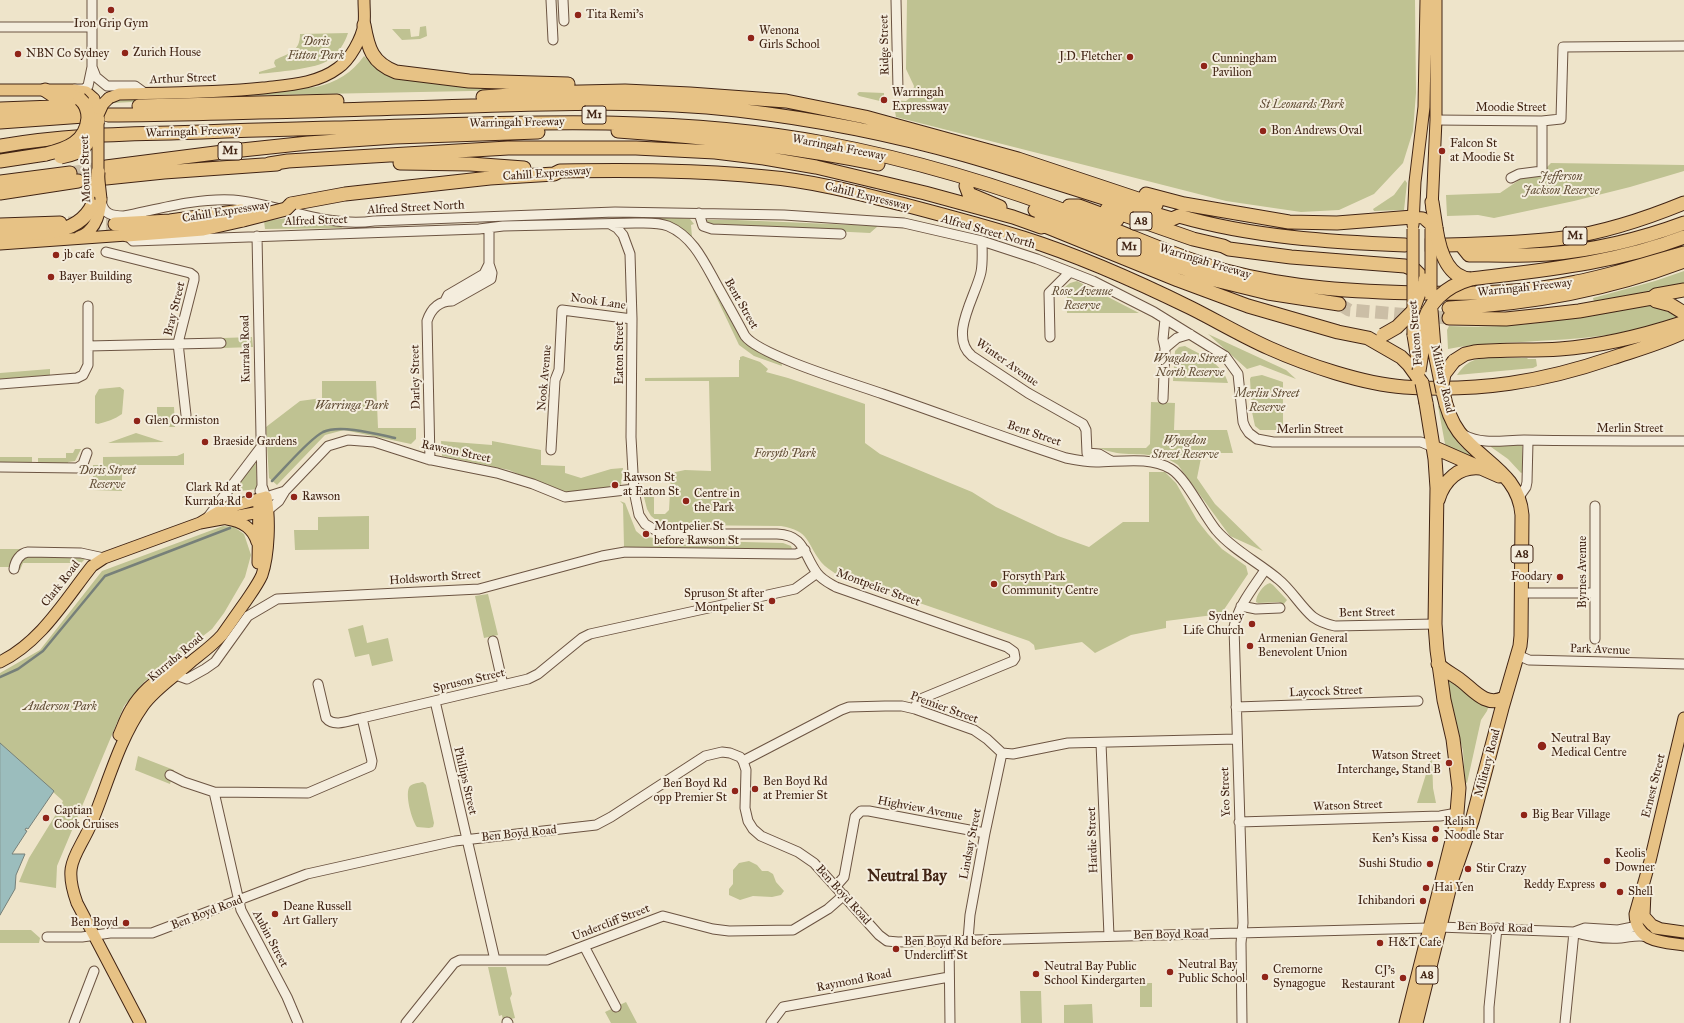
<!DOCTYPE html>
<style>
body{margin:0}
canvas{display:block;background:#eee4ca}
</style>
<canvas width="1684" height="1023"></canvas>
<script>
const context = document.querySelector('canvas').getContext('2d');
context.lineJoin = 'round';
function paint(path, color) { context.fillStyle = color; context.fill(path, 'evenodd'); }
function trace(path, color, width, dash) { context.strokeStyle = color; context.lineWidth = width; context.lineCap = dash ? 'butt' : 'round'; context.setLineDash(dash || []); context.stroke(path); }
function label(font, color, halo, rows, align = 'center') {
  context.font = font + ' "IM FELL Great Primer",serif'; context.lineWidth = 4; context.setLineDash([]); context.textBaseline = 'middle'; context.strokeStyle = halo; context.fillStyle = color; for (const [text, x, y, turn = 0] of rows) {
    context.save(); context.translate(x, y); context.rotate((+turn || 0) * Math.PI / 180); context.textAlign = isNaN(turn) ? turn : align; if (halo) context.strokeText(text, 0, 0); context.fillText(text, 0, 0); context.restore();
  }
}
paint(new Path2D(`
 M907 0H1415L1416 93 1413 131 1403 163 1374 194 1339 210 1301 212 1226 201 896 117 893 100 906 101 912 96 914 86 906 69Z
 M426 26 427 36 420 39 402 40 392 29H410L411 37 419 36 420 27Z
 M348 33C345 43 338 54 329 60 317 69 275 72 259 74V72L276 67 274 63 275 60C289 53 300 52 300 34Z
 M364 56 377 69 400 79 554 87 522 90 268 95 113 103 123 99 206 96 316 87C337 82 352 73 364 56Z
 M859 92 884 93V102L859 96 857 94Z
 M1551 163 1684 165V171L1630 187 1574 201 1494 218 1478 215 1447 216 1446 195 1500 193 1525 176 1546 168Z
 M1405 180 1407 183 1404 210 1374 211 1373 209 1394 195Z
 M657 216 690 219 694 224 691 225 692 237 674 224 654 219Z
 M296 217 325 224 341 226 342 228 265 229 264 221Z
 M707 220H736L878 226 870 233 729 226 707 224Z
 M1684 271V287L1594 302 1593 298 1655 281Z
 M1077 281 1139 313H1067V296H1054L1070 283Z
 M712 288 733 324 745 339 781 361 782 366 754 356 739 345Z
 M1639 306H1657L1679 318C1634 334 1585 339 1537 341 1507 343 1478 343 1448 349L1447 330 1449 326C1515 330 1575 318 1639 306Z
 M1208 334 1286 370 1296 379 1260 365 1247 369Z
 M252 337 253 347 223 348V338Z
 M1185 346C1202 355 1223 364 1228 383L1173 381 1175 351 1179 347Z
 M743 356 760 362 768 369 766 372 788 378 865 404V443L880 454 972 492 996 507 1058 536 1089 547 1123 522H1149V472H1165L1176 483 1197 520 1208 534 1222 549 1246 566 1248 574 1221 614 1166 621V628L1131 635 1095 653 1082 642 1035 650 1034 645 1029 641 836 574C831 570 825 567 821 562 806 542 810 531 781 526L674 525 665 523 656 520 651 516 647 509 644 497H654V514H665L669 510 671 473 685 470 711 471 709 381H645V378L739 377V360H740V357Z
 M1495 358H1527L1528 359H1536L1537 366 1533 368 1457 375C1468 359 1477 358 1495 358Z
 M50 369V375L0 379V373Z
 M1262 375 1283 382V430H1260L1255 426 1252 412 1250 379 1251 377Z
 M322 381H376L378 428H416V439L411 444 344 430 325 435 277 485 269 478 266 427 300 401 322 398Z
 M120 387 124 390 122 414C115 419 106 422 98 424L95 423V396L99 389Z
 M1151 402 1175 403 1174 430H1227L1233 453H1202L1197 478 1215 504 1263 551 1230 536 1178 465C1158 451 1139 456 1117 453 1111 452 1105 450 1099 448H1146L1150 444Z
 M1438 406H1439C1446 428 1457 445 1475 459L1448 448 1445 444Z
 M157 407H174L175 427H169L170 425 145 416H157Z
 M136 433 164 442 108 443Z
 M441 441 492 445V441L541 450V465L565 466V473L581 478 611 469 623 468 621 485 567 493 557 491 509 470 442 456Z
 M1520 443 1522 445 1523 472 1521 473 1508 459 1491 447V444Z
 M75 449H81L75 461 68 462V464H38V458H66V453H73Z
 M184 453V465H122V491L93 490V465H103V457L177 456Z
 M0 457H32V464L0 463Z
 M255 463 256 464 257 489 232 492 252 464Z
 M620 501 625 503 636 531 642 536 665 540 783 543 791 546 792 549 624 547 623 504Z
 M369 516V549L295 550 294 530H318V517Z
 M223 526 234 527 244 534 251 555 245 577 224 613 212 629 145 681 124 706 57 866 56 888 19 882 29 858 58 811 63 801 0 744V673L40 650 102 571Z
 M0 549H23L10 567H0Z
 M83 555 86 558 81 563H23L20 570H16L23 556Z
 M1270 583 1273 585 1287 600 1283 605 1279 602 1258 603 1256 602C1256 595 1263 585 1270 583Z
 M488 594 498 635 484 638 475 596Z
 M363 625 367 643 388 638 393 661 372 666 369 654 355 657 348 629Z
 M1447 678 1470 697 1489 705 1487 711 1481 720 1467 783 1465 782 1463 751 1448 694Z
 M1432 755 1433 788 1436 803H1417Z
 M138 756 174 770 170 784 135 770Z
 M423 782 426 785 434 823 433 827 429 828 417 827C412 821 404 793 410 786 414 783 418 783 423 782Z
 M749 861 757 865 762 871H768L773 874 776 882 784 891 781 895 772 897 753 896 740 900 729 895V889L733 884V870L739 863Z
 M0 930H31L40 938 39 943H0Z
 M488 967H506L512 994 510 998 515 1018 503 1021 502 1015 499 1016Z
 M1140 983H1152V1007H1140Z
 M1020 991H1041L1042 1023H1021Z
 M626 1002 637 1023H611L605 1012Z
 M1092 1004 1093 1023H1064V1005Z`), '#bfc292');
const water = new Path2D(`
 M0 743 54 791 28 829 26 828 25 830 27 831 12 854H25L16 875 15 889 0 915Z`);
paint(water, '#9bbdbd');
trace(water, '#778079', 1);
trace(new Path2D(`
 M272 481C284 469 309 439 323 432 340 424 377 434 395 438
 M0 677 18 669 43 651 105 576 230 528`), '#778079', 2.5);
trace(new Path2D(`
 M70 173 106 167
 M78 181 106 178
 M68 223 115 224
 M1405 245H1443
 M1339 304 1349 310 1449 318`), '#cbbea6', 13, [13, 6]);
const minor = new Path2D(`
 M551 0 553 40
 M563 0 564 21
 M896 0 898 89
 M0 27H92
 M92 67 96 77 107 86H135L146 94
 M75 89H84L88 86 92 67V0
 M1436 120 1542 121 1561 119 1563 47 1684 46
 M1511 178 1519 174 1542 171V121
 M101 200C103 214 111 216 124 216 159 209 196 198 233 200 280 204 325 228 374 221L615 212 784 215 904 223 982 241 1037 259 1093 281 1154 312 1225 356 1238 374 1243 422 1245 427 1249 433 1257 439 1273 442H1421L1433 447
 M699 213 703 226 712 229 841 234
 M610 224 617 228 623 235 630 254 632 319 631 437 634 491 639 515 645 524 662 534H777C805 535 803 554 817 573 822 580 829 583 836 587L1007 647 1014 652 1015 658 1013 661 923 698 917 703 915 709
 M127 235 133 241 479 229 503 226 635 223C646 223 658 222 668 226 694 237 705 264 718 287 727 303 736 319 745 336 760 356 855 384 883 394 944 415 1005 438 1066 458 1076 460 1086 462 1096 462 1120 462 1150 456 1171 469 1186 478 1203 514 1216 530 1233 550 1258 562 1278 579 1291 589 1300 606 1313 617 1320 622 1326 624 1335 626L1435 624
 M257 236 262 486 260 491
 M982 241C982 250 983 262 981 272 976 296 948 336 972 356L1028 393 1083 424 1086 430 1087 453 1099 454 1111 461
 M106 252 190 273 194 276V280L178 343 186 415
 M445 301 448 295 484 274 489 264
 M1050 337 1049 293 1070 272
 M88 346 221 343
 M1165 348 1177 338 1190 334
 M0 384 77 378 83 375 88 365V306
 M1163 399 1165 348 1163 339 1165 319
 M1464 435C1483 445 1503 440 1524 440 1577 441 1631 441 1684 441
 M551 450 555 380 559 370 562 310 632 319
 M430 460 427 321C431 309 439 301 452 301L491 279 492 273 489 264V228
 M0 467 77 468 83 464 87 453
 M262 486 266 497 285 491 328 446 348 440 374 442 427 459 497 473 533 484 565 497 634 489
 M1519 497 1526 487 1527 482 1528 442
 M1595 506V639
 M268 510 279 501 285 491
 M208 517 261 447
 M14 569C15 561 20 553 28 552L81 553 104 558
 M1522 593H1595
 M1241 606 1256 609 1280 608
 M493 641 503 685
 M1518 652 1522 657 1529 660 1684 664
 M172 670 176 675 187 679 205 669 215 662 248 616 277 599 479 589 602 556 625 552 786 554H796L805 550
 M318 684 326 718C334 728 351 720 362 718
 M435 701 495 960
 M1236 707 1418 701
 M1101 743 1109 936
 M743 761 841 710 849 707 885 706H902L915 709 974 730 987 739 1002 753 1013 754 1068 743 1237 739
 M170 775 184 782 214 792 308 793 371 766 372 761 362 718 528 679 538 674 582 638 590 634 795 589 817 573
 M214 792 241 910 287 997 298 1023
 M1239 822 1440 816 1457 813
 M836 886 844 877 855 817 861 811H869L985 833
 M1439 927 1574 932C1589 937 1605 939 1621 938 1631 937 1638 934 1648 937
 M1574 932 1585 928 1618 930 1638 926
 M47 937H82L110 933H152L307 874 455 841 596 825 611 817 705 756 722 752 730 753 740 757 743 761 746 770 745 808 748 821 753 829 761 836 798 852 814 863 879 935 887 941 898 942 1429 928
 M968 940 970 915 985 833 1002 753
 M949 941 950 1023
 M584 946 616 1007
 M507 1022 508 1023
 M74 1023 94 971
 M406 1023 454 963 460 960H547L663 916 713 929 729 931 793 930 828 909 844 895
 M771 1023 783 1007 949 977
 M1242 1023 1241 943 1243 923 1234 627C1238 606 1253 588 1265 570
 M1489 1023V1007L1497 928
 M1565 1023 1574 932`);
const major = new Path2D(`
 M0 90H73L86 92 94 99
 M109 98 119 94C167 93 215 93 263 88 288 85 317 84 338 68 350 60 362 38 364 24 365 17 364 8 364 0
 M1432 209 1436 120V0
 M1413 217 1423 218 1431 225
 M1413 225 1415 182 1424 107 1426 0
 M79 237C95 231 100 215 101 199
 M0 244 127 235
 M1413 335 1418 366
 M227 519C241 521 253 528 257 542
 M258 563 259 499
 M0 662C41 642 65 600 92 566L104 558 200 523 265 511
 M1684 718 1650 861 1635 914C1636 942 1662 942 1684 945
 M119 735C123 726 126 717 131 709 143 688 163 676 181 661
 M1645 892 1644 916 1652 925 1661 929
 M1655 928 1684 932
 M140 1023 77 903C62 862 77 857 92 822 108 783 119 740 143 706 156 688 176 676 192 661 202 653 213 645 222 635 230 624 238 612 246 601 252 592 258 584 262 575 269 554 270 519 266 497L225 508 200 523`);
const highway = new Path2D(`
 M364 25C368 48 372 63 396 72L469 81 568 84
 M45 90 54 96H73L80 99
 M483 97 537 93 625 91 690 94 786 101 865 117 1018 159 1156 205
 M139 106 337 101
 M0 109 81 106
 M108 115C218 114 328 110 439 107 538 104 638 99 737 110 814 119 891 134 965 155 1035 175 1103 199 1172 219L1179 216C1252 237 1330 242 1405 245
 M0 122 84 116
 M618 131C706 137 792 146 878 164
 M0 146C57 136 114 134 171 133 226 131 280 129 335 128 498 124 663 113 824 143 914 160 1004 187 1089 220 1135 237 1178 258 1226 271 1290 288 1356 292 1422 293 1474 294 1525 293 1576 282 1613 275 1648 263 1684 253
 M0 161 46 154
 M400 163 470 164 524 168
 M269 164 288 161 508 148H636L715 152 764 158 816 167 925 193 1013 217 1041 227 1045 226
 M106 167 223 152 308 143 395 137 538 132
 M106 178 164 172 277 164
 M0 182 70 173
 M966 186 969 194 1000 207
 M0 193 78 181
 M1146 194 1184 204 1289 222 1337 223 1413 217
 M1432 202 1436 228
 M291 204 345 194 490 178 554 174 560 171C629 170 697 170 766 177 814 181 862 194 909 206 947 216 985 226 1023 238 1080 256 1136 281 1191 308 1217 321 1242 336 1269 348 1307 365 1363 384 1404 387 1479 392 1542 382 1612 358 1636 350 1661 343 1684 332
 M1069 206H1079L1117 220
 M1107 209 1193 239 1223 246 1229 249 1291 257 1405 266 1415 270 1425 280
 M1035 210 1211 279 1268 293 1339 304
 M1039 222 1045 226 1178 280 1248 306 1338 332 1368 338 1401 357 1409 365 1422 383
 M115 224 170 221 241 211
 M0 225 60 223
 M0 234C37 233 88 239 97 191
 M127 235 203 229 243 220
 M1446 245C1485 244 1525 243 1564 238 1606 232 1645 219 1684 203
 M1461 245 1469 255C1495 255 1522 256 1548 254 1594 250 1641 239 1684 223
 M1471 279C1543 270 1616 263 1684 237
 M1652 298 1656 301 1671 305 1684 313
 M1449 308C1530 304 1608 290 1684 261
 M1449 318 1506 319 1544 315 1579 311 1652 298 1656 295 1684 290
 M1454 361 1465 354 1474 352C1503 349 1531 351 1560 349 1602 346 1642 336 1682 323
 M1433 447 1499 476
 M1438 500C1444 480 1459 466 1480 468
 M1438 664C1444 670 1452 674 1459 679 1472 688 1485 708 1504 698
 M1406 1023 1456 825 1459 788 1453 739 1444 700 1437 650 1435 624 1437 488 1435 459 1426 403
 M1416 1023 1451 882 1472 821 1502 708 1520 646 1521 636 1522 515C1519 473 1481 462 1459 432 1450 420 1446 407 1443 392`);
trace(minor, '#6c5442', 11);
trace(major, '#412414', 13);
trace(highway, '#412414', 15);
trace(minor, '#f4eddd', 9);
trace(major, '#e7c285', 11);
trace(highway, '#e7c285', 13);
const majorBridge = new Path2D(`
 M94 99 98 115V172L101 199
 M98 115 103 104 109 98
 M1413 229V335
 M1431 292V229
 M1415 307 1425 280`);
const highwayBridge = new Path2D(`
 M46 154C67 149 86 142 88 118 88 111 86 104 80 99
 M61 157C88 152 88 143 98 120
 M97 191 98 172
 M243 220 286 209 291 204
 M1436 228C1439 248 1447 278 1471 279
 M1425 280 1431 294
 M1431 310 1434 348 1443 392
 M1383 335 1397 327 1412 312
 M1419 371C1420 365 1421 358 1422 352 1423 345 1421 338 1422 330 1426 303 1446 286 1471 279
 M1422 383 1426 403
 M1442 385 1444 374 1454 361`);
trace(majorBridge, '#412414', 13, []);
trace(highwayBridge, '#412414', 15, []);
trace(majorBridge, '#e7c285', 11);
trace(highwayBridge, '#e7c285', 13);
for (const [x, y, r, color] of [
 [111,10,4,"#8f2418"],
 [578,15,4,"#8f2418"],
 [751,38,4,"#8f2418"],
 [125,53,4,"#8f2418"],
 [18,54,4,"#8f2418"],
 [1130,57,4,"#8f2418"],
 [1204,66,4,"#8f2418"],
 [884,100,4,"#8f2418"],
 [1263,131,4,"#8f2418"],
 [1442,151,4,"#8f2418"],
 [56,255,4,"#8f2418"],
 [51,277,4,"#8f2418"],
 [137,421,4,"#8f2418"],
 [205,442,4,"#8f2418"],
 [615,485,4,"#8f2418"],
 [249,495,4,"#8f2418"],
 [294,497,4,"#8f2418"],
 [686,501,4,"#8f2418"],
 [646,534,4,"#8f2418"],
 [1560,577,4,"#8f2418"],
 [994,584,4,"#8f2418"],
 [772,601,4,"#8f2418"],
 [1252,624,4,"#8f2418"],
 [1250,646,4,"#8f2418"],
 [1542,746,5,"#8f2418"],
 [1449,763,4,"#8f2418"],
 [755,789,4,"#8f2418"],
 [735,791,4,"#8f2418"],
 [1524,815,4,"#8f2418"],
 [46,818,4,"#8f2418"],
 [1436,829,4,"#8f2418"],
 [1435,839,4,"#8f2418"],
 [1607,861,4,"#8f2418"],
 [1430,864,4,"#8f2418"],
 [1468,869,4,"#8f2418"],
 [1603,885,4,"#8f2418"],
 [1426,888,4,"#8f2418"],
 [1620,892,4,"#8f2418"],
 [1423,901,4,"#8f2418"],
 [275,914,4,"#8f2418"],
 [126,923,4,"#8f2418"],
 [1380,943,4,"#8f2418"],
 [896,949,4,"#8f2418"],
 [1170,972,4,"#8f2418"],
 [1036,974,4,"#8f2418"],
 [1265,977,4,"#8f2418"],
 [1403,978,4,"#8f2418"]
]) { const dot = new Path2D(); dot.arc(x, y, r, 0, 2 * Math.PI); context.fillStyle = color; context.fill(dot); trace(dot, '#f4eddd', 1.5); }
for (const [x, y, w] of [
 [594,115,24],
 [230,151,24],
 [1141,221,22],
 [1575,236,24],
 [1129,247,24],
 [1522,554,22],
 [1427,975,22]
]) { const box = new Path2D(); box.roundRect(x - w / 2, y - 9, w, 18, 3); context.fillStyle = '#f4eddd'; context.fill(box); trace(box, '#412414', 1); }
label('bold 11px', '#412414', null, [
 ["M1",594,115],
 ["M1",230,151],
 ["A8",1141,221],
 ["M1",1575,236],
 ["M1",1129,247],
 ["A8",1522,554],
 ["A8",1427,975]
]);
label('12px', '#412414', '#f4eddd', [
 ["Tita Remi's",586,15],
 ["Iron Grip Gym",111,24,"center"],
 ["Wenona",759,31],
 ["Girls School",759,45],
 ["Zurich House",133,53],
 ["NBN Co Sydney",26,54],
 ["J.D. Fletcher",1122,57,"right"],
 ["Cunningham",1212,59],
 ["Pavilion",1212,73],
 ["Warringah",892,93],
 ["Expressway",892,107],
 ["Bon Andrews Oval",1271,131],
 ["Falcon St",1450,144],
 ["at Moodie St",1450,158],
 ["jb cafe",64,255],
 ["Bayer Building",59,277],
 ["Glen Ormiston",145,421],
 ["Braeside Gardens",213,442],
 ["Rawson St",623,478],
 ["at Eaton St",623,492],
 ["Clark Rd at",241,488,"right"],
 ["Kurraba Rd",241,502,"right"],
 ["Centre in",694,494],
 ["the Park",694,508],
 ["Rawson",302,497],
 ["Montpelier St",654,527],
 ["before Rawson St",654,541],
 ["Forsyth Park",1002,577],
 ["Community Centre",1002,591],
 ["Foodary",1552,577,"right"],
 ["Spruson St after",764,594,"right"],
 ["Montpelier St",764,608,"right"],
 ["Sydney",1244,617,"right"],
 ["Life Church",1244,631,"right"],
 ["Armenian General",1258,639],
 ["Benevolent Union",1258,653],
 ["Neutral Bay",1551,739],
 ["Medical Centre",1551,753],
 ["Watson Street",1441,756,"right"],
 ["Interchange, Stand B",1441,770,"right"],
 ["Ben Boyd Rd",763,782],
 ["at Premier St",763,796],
 ["Ben Boyd Rd",727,784,"right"],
 ["opp Premier St",727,798,"right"],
 ["Captian",54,811],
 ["Cook Cruises",54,825],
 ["Big Bear Village",1532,815],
 ["Relish",1444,822],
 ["Noodle Star",1444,836],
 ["Ken's Kissa",1427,839,"right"],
 ["Keolis",1615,854],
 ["Downer",1615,868],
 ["Sushi Studio",1422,864,"right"],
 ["Stir Crazy",1476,869],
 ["Reddy Express",1595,885,"right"],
 ["Hai Yen",1434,888],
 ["Shell",1628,892],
 ["Ichibandori",1415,901,"right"],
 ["Deane Russell",283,907],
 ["Art Gallery",283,921],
 ["Ben Boyd",118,923,"right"],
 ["Ben Boyd Rd before",904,942],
 ["Undercliff St",904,956],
 ["H&T Cafe",1388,943],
 ["Neutral Bay",1178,965],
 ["Public School",1178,979],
 ["Neutral Bay Public",1044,967],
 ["School Kindergarten",1044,981],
 ["Cremorne",1273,970],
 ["Synagogue",1273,984],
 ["CJ's",1395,971,"right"],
 ["Restaurant",1395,985,"right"]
], 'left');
label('italic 12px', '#604c34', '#f4eddd', [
 ["Doris",316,42],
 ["Fitton Park",316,56],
 ["St Leonards Park",1302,105],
 ["Jefferson",1561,177],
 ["Jackson Reserve",1561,191],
 ["Rose Avenue",1082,292],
 ["Reserve",1082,306],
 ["Wyagdon Street",1190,359],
 ["North Reserve",1190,373],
 ["Merlin Street",1267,394],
 ["Reserve",1267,408],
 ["Warringa Park",352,406],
 ["Wyagdon",1185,441],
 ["Street Reserve",1185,455],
 ["Forsyth Park",785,454],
 ["Doris Street",107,471],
 ["Reserve",107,485],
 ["Anderson Park",60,707]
]);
label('12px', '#412414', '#f4eddd', [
 ["Ridge Street",885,45,-91],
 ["Arthur Street",183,79,-2],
 ["Moodie Street",1511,108],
 ["Warringah Freeway",517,123,-1],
 ["Warringah Freeway",193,132,-2],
 ["Warringah Freeway",839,148,11],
 ["Mount Street",86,169,-92],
 ["Cahill Expressway",547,174,-4],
 ["Cahill Expressway",868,197,14],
 ["Alfred Street North",416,208,-3],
 ["Cahill Expressway",226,212,-9],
 ["Alfred Street",316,221,-2],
 ["Alfred Street North",988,232,16],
 ["Warringah Freeway",1205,262,17],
 ["Warringah Freeway",1525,288,-6],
 ["Nook Lane",598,302,8],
 ["Bent Street",741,304,60],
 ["Bray Street",175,309,-76],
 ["Falcon Street",1416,333,-95],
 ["Kurraba Road",246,349,-91],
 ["Eaton Street",620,353,-90],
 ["Winter Avenue",1007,363,35],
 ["Darley Street",416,377,-91],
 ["Nook Avenue",545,378,-85],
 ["Military Road",1442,379,77],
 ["Merlin Street",1630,429],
 ["Merlin Street",1310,430],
 ["Bent Street",1034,434,19],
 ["Rawson Street",456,452,12],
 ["Byrnes Avenue",1583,572,-90],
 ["Holdsworth Street",435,578,-4],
 ["Clark Road",61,584,-52],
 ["Montpelier Street",878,588,20],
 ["Bent Street",1367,613,-1],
 ["Park Avenue",1600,650,2],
 ["Kurraba Road",176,658,-40],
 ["Spruson Street",469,681,-13],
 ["Laycock Street",1326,692,-2],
 ["Premier Street",944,708,20],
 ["Military Road",1488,763,-75],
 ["Phillips Street",465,781,77],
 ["Ernest Street",1654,786,-76],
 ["Yeo Street",1226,792,-92],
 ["Watson Street",1348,806,-2],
 ["Highview Avenue",920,809,11],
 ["Ben Boyd Road",519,834,-6],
 ["Hardie Street",1093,840,-92],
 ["Lindsay Street",971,844,-79],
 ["Ben Boyd Road",843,895,48],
 ["Ben Boyd Road",207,913,-21],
 ["Undercliff Street",611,923,-21],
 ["Ben Boyd Road",1495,928,2],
 ["Ben Boyd Road",1171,935,-1],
 ["Aubin Street",270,939,62],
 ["Raymond Road",854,981,-11]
]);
label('bold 16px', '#412414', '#f4eddd', [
 ["Neutral Bay",907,877]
]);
</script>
